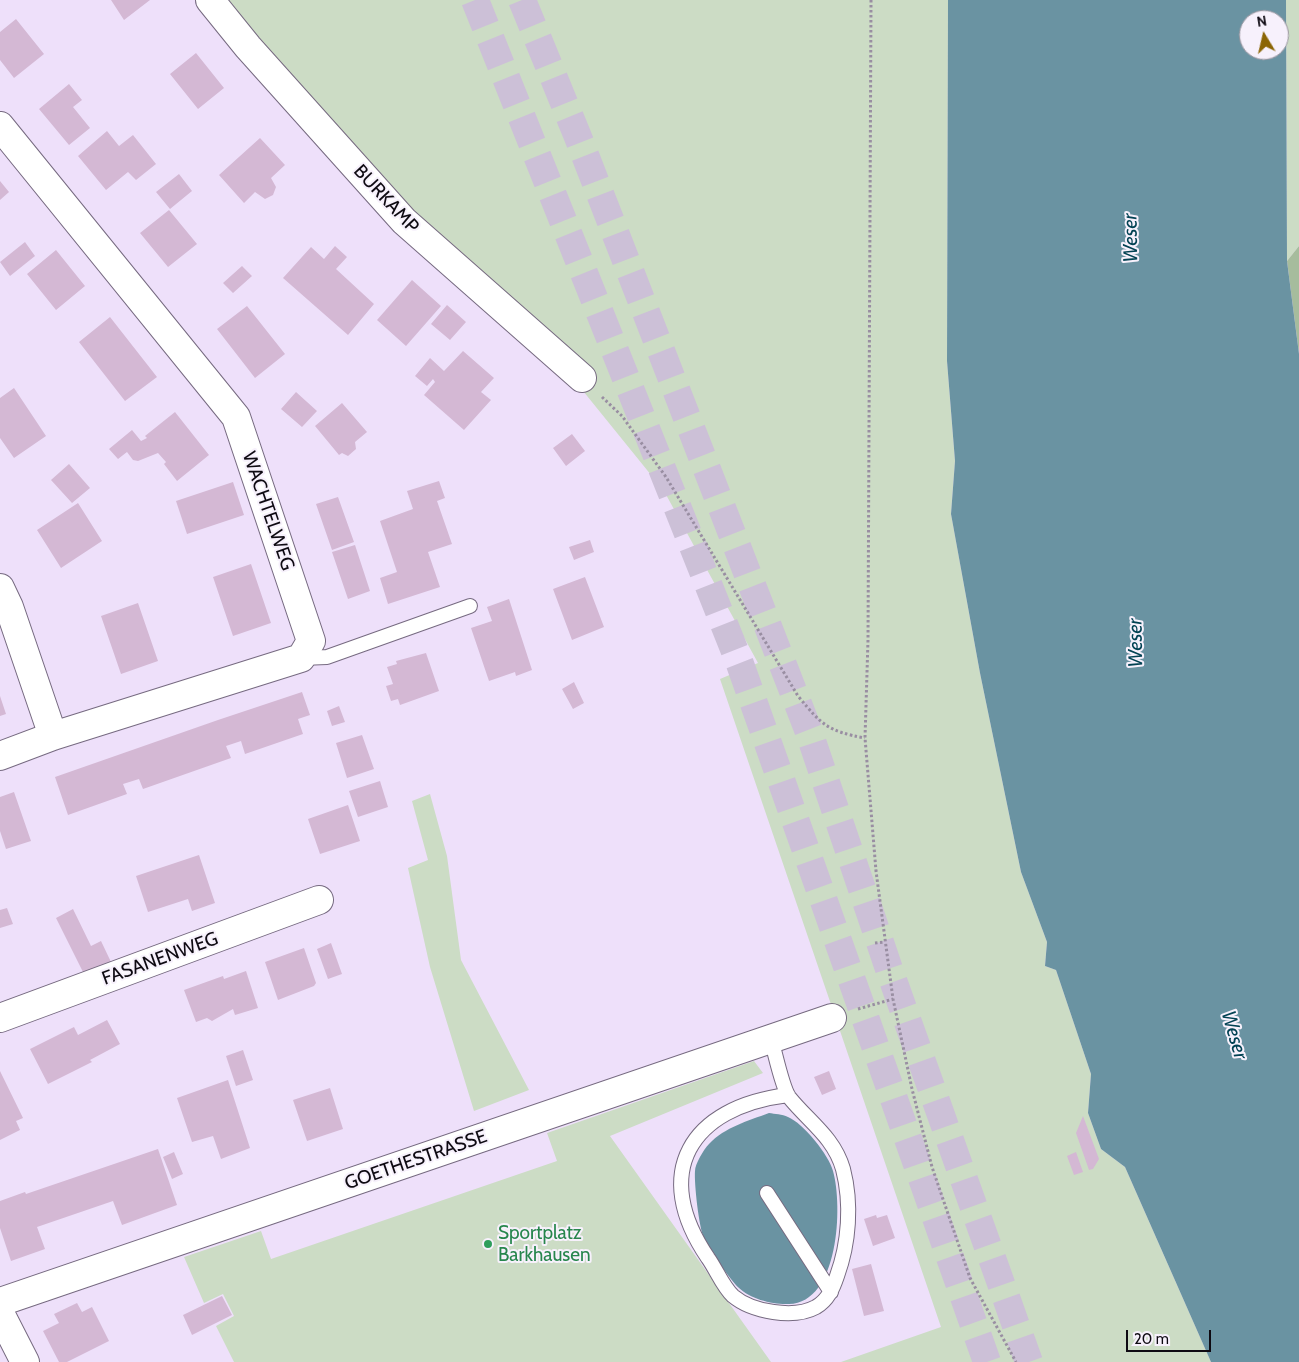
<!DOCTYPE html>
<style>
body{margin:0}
#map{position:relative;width:1299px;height:1362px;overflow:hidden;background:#eee0fa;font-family:Cabin,sans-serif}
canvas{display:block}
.north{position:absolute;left:1239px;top:10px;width:50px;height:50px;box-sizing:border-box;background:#f7f1fc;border:1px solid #9a959e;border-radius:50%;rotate:351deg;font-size:14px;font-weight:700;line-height:20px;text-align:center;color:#0e0a12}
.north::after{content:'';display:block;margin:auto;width:18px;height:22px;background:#8b6505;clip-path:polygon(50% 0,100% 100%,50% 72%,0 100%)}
.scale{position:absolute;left:1126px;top:1330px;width:85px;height:22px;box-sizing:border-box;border:2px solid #0e0a12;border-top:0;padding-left:6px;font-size:15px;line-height:18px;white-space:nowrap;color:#0e0a12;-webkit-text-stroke:4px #f7f1fc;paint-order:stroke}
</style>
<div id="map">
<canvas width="1299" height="1362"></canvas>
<div class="north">N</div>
<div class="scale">20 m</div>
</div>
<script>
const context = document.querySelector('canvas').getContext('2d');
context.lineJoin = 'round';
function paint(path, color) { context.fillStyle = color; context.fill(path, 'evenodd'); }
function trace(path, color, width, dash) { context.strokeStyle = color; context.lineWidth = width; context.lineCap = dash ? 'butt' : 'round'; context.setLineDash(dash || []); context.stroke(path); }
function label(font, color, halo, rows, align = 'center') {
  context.font = font + ' Cabin,sans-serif'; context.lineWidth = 4; context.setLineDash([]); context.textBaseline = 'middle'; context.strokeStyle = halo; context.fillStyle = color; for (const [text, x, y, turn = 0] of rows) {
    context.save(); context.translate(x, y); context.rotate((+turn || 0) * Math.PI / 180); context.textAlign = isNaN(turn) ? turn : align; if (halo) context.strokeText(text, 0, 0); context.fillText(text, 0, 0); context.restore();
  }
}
paint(new Path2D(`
 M202 0H948L947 361 955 461 951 514 980 673 1021 872 1047 942 1045 966 1056 970 1091 1074 1088 1113 1101 1149 1125 1167 1211 1362H841L941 1327 720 679 758 663 664 491 579 386Z
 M1286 0H1299V246L1287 261Z
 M430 794 447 856 461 960 529 1090 474 1111 430 967 408 868 428 860 412 801Z
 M754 1061 763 1073 610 1136 771 1362H234L216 1326 234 1316 223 1294 204 1303 184 1257 261 1231 271 1259 557 1161 547 1133Z`), '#ccdcc5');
paint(new Path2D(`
 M1299 246V354L1287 261Z`), '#a6bc9d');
paint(new Path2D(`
 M948 0H1286L1287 261 1299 354V1362H1211L1125 1167 1101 1149 1088 1113 1091 1074 1056 970 1045 966 1047 942 1021 872 980 673 951 514 955 461 947 361ZM1249 20H1279V50H1249Z
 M769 1113C775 1114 782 1114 788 1117 803 1123 829 1155 833 1171 843 1206 839 1303 789 1304 774 1305 750 1299 739 1288 730 1280 709 1249 704 1238 699 1228 694 1183 695 1171 695 1164 704 1149 709 1144 725 1127 748 1121 769 1113Z`), '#6a93a2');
paint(new Path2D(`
 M111 0H150L124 20Z
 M16 19 44 54 14 78 0 60V32Z
 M196 53 224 88 198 109 170 74Z
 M69 84 82 100 73 107 90 128 69 145 39 109Z
 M107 131 119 146 133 135 156 164 136 180 128 172 106 190 78 156Z
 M260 138 285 165 271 178 276 187 273 195 265 199 255 192 244 203 219 175Z
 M179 174 192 191 170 209 156 192Z
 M0 181 9 192 0 200Z
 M169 210 197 244 168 267 140 233Z
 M25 242 35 256 10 276 0 262Z
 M335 246 347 257 336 269 374 304 348 335 283 278 311 247 324 259Z
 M56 250 85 286 56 310 27 274Z
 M242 266 252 276 233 293 223 283Z
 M412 280 441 306 406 346 377 320Z
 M447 305 466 322 450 340 431 324Z
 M247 306 285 354 255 378 217 329Z
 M110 317 157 377 125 401 79 342Z
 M463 351 494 378 481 392 491 400 464 430 424 395 435 382 433 379 427 386 415 376 430 358 444 371Z
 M14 388 46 436 14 458 0 438V398Z
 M296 392 317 411 302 427 281 409Z
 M342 403 367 432 355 442 356 449 348 456 342 453 339 455 315 426Z
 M175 412 209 455 177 481 164 464 166 462 158 453 138 461 133 460 127 452 118 459 109 449 132 430 141 441 147 438 145 436Z
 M572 434 585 451 566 466 553 448Z
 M69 464 90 488 72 503 51 480Z
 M439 481 445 498 437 501 452 544 428 552 440 587 388 604 380 578 397 572 380 521 413 509 407 491Z
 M233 482 244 515 187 534 176 501Z
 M338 497 354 542 332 550 316 504Z
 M78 503 102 541 61 568 37 530Z
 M590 540 594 552 574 560 569 547Z
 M355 545 370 591 348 599 332 552Z
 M251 564 271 623 233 636 213 577Z
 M585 577 604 627 572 640 553 589Z
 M509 599 532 670 516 676 515 672 489 681 471 628 492 621 487 607Z
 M138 603 158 661 121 674 101 616Z
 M426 653 439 691 400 705 398 699 391 701 386 686 393 684 387 667 397 664 396 661Z
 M574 682 584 703 573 709 562 689Z
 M302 692 310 715 298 719 303 734 245 754 241 741 226 746 231 758 143 789 139 779 123 784 127 794 68 815 55 777 218 720Z
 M0 696 6 714 0 716Z
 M339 706 345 722 332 726 327 711Z
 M362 735 374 769 347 778 336 743Z
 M380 781 388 807 358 817 349 791Z
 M14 792 31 841 6 849 0 831V797Z
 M348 805 360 841 320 854 308 819Z
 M199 855 215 903 192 911 188 899 148 912 136 876Z
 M7 908 13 924 0 928V910Z
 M73 909 91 946 101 941 111 962 84 974 56 918Z
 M331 943 342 974 328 979 317 949Z
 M304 948 316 983 314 986 278 1000 265 962Z
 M246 971 258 1008 235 1015 233 1009 212 1021 207 1018 196 1022 184 990 223 976 224 979Z
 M107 1020 120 1044 90 1060 92 1062 48 1084 30 1049 74 1027 78 1035Z
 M243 1050 253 1080 236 1086 226 1056Z
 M0 1071 23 1118 16 1121 20 1130 0 1140Z
 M829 1071 836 1089 822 1095 814 1077Z
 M228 1080 250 1148 221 1159 213 1136 192 1142 177 1098Z
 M330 1088 343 1129 307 1141 293 1100Z
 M1083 1116 1099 1159 1093 1169 1089 1170 1076 1133Z
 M158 1149 177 1205 122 1225 113 1201 37 1227 45 1249 11 1261 0 1228V1201L25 1192 26 1194Z
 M174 1152 183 1174 172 1179 163 1157Z
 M1076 1152 1083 1172 1074 1175 1067 1156Z
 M876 1215 877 1218 887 1215 895 1238 873 1246 864 1219Z
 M871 1264 884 1311 864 1316 852 1269Z
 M222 1296 232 1315 192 1335 183 1315Z
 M77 1303 82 1312 92 1307 109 1341 67 1362H59L43 1331 59 1323 54 1314Z`), '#d4b8d4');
trace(new Path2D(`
 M475 0 740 664 987 1362
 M522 0 578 137 809 732 889 969 1029 1362`), '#ccc0d7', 28, [28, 14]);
const lane = new Path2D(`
 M301 658 327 657 470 606
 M771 1039C775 1052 782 1087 789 1097 808 1121 834 1137 843 1169 852 1204 849 1243 837 1276 833 1288 828 1300 816 1307 794 1319 752 1312 733 1296 723 1287 716 1269 708 1258 650 1173 690 1107 788 1095
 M767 1193 831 1292`);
const street = new Path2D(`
 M210 0 248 47 404 221 582 378
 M0 126 236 417 311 641 301 658 53 736 0 756
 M0 588 9 607 53 736
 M0 1018 319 900
 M0 1302 832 1018
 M0 1313 25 1362`);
trace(lane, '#766a80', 16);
trace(street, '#766a80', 30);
trace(new Path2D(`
 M871 0 868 640 865 738 876 871 893 999 912 1089 932 1167 970 1278 1016 1362
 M602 397 622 416 666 477 798 696C822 725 827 731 865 738
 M875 943 884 942
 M858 1009 893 999`), '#998ea2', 3, [2.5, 2.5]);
trace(lane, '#fff', 14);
trace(street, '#fff', 28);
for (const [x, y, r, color] of [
 [488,1244,5,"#2e9e5b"]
]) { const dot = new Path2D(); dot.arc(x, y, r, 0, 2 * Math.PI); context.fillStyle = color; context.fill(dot); trace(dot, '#f7f1fc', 2); }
label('19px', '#0e0a12', '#f7f1fc', [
 ["BURKAMP",386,199,47],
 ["WACHTELWEG",268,511,71],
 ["FASANENWEG",160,959,-20],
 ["GOETHESTRASSE",416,1160,-19]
]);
label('19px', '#27864d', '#f7f1fc', [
 ["Sportplatz",498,1233],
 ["Barkhausen",498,1255]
], 'left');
label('italic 20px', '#024253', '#f7f1fc', [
 ["Weser",1131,238,-91],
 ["Weser",1136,643,-91],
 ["Weser",1234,1035,74]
]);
</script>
